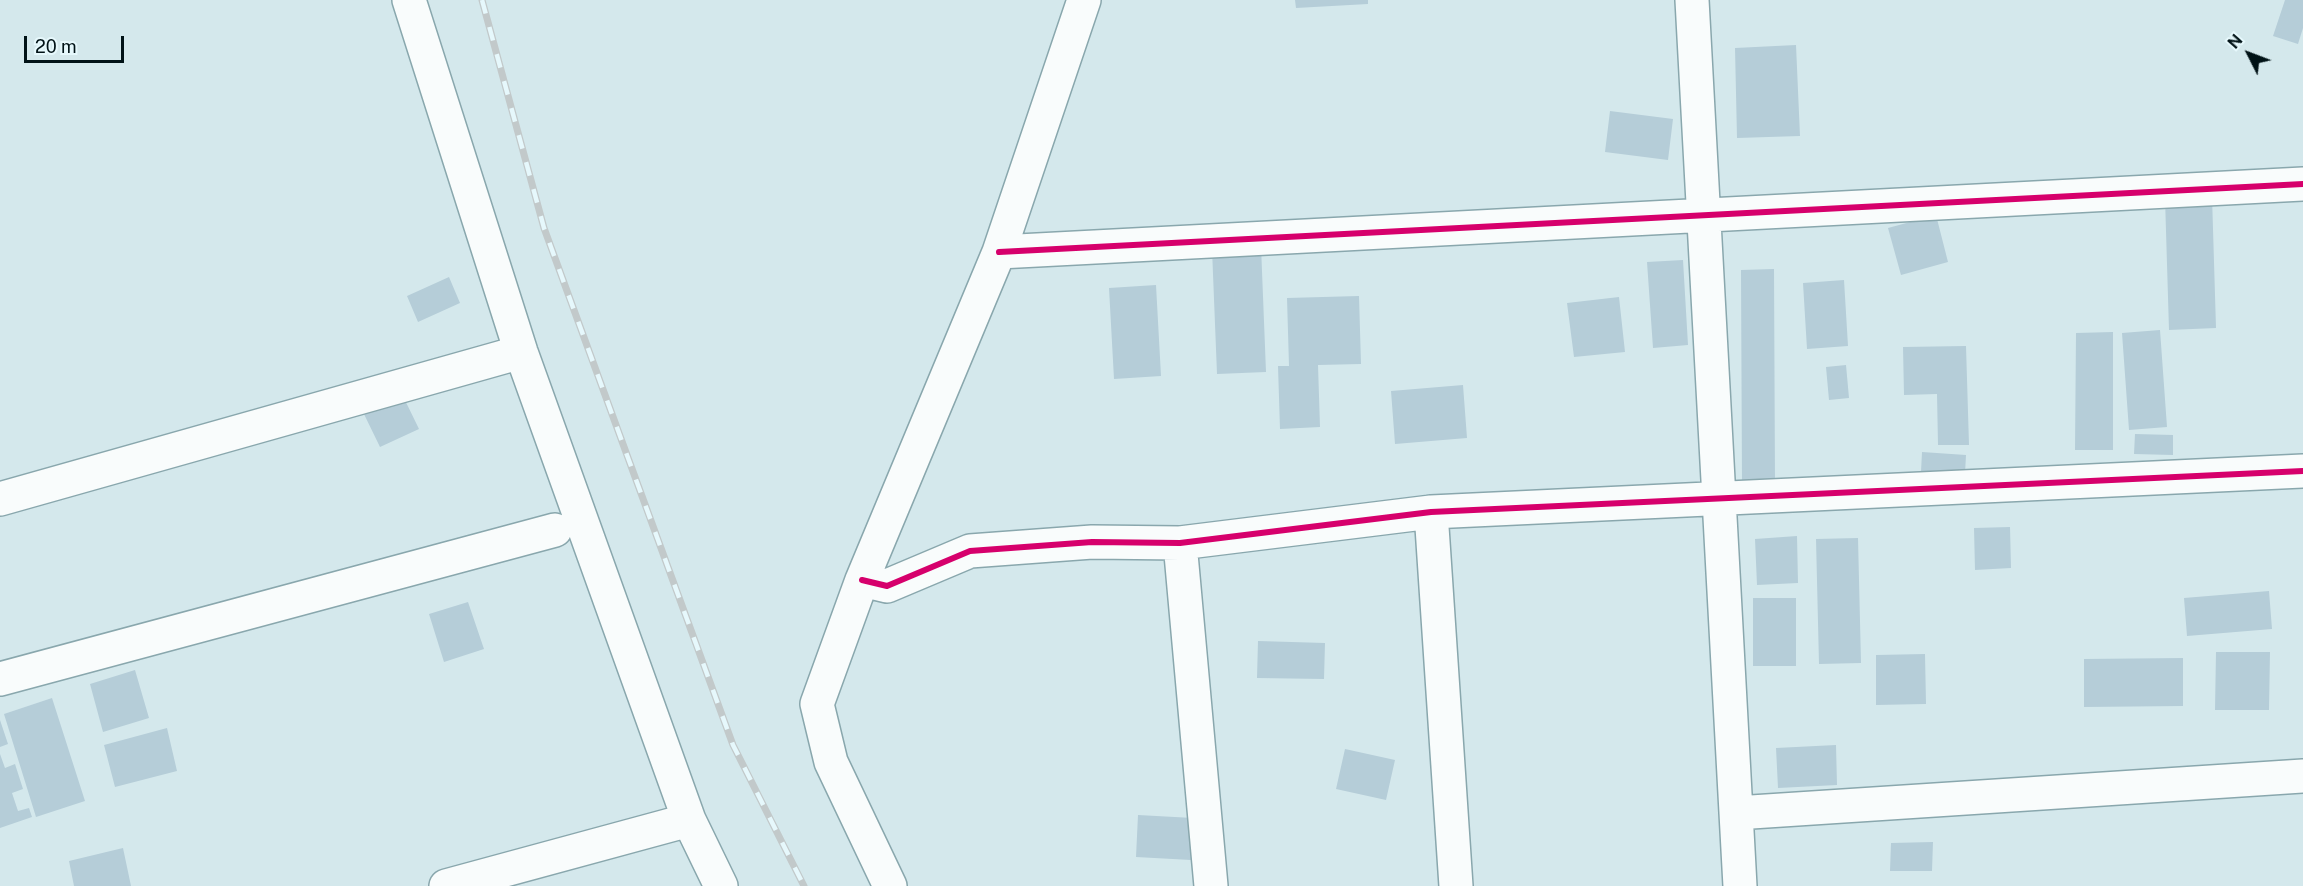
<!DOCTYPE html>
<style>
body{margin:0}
#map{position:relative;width:2303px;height:886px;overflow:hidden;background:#d4e8ec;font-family:"Public Sans",sans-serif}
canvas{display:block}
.north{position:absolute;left:2219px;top:24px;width:60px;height:60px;-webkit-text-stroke:4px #e6f8fc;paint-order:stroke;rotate:312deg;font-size:16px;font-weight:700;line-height:24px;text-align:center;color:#001216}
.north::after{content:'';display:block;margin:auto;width:21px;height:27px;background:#001216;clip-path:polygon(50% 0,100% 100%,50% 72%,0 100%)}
.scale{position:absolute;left:24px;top:36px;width:100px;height:27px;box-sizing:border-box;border:3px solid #001216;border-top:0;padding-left:8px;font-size:18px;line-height:21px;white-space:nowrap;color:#001216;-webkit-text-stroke:4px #e6f8fc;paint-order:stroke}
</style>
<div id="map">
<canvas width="2303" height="886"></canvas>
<div class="north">N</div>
<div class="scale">20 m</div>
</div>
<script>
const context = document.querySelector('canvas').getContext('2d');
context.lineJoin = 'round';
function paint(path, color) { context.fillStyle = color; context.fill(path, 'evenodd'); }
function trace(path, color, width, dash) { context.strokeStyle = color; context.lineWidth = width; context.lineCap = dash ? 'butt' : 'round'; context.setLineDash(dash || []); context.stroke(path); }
paint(new Path2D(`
 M1295 0H1368V4L1296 8Z
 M2285 0H2303V28L2298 44 2273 36Z
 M1796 45 1800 136 1737 138 1735 48Z
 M1610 111 1673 119 1668 160 1605 152Z
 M2212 196 2216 328 2169 330 2165 198Z
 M1936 215 1948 262 1901 275 1888 228Z
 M1261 246 1266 372 1217 374 1212 249Z
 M1683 260 1688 345 1653 348 1647 262Z
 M1774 269 1775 485H1742L1741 270Z
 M449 277 460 303 418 322 407 296Z
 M1844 280 1848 346 1807 349 1803 283Z
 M1156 285 1161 376 1114 379 1109 288Z
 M1359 296 1361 364 1318 365 1320 427 1280 429 1278 366H1289L1287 298Z
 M1619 297 1625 352 1574 357 1567 303Z
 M2160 330 2167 427 2129 430 2122 333Z
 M2113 332V450H2075L2076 333Z
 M1966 346 1969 445H1938L1937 394 1904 395 1903 347Z
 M1846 365 1849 398 1829 400 1826 367Z
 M1463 385 1467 438 1395 444 1391 391Z
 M401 392 419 429 380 447 362 410Z
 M2135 434 2173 435V455L2134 454Z
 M1922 452 1966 455 1965 474 1921 472Z
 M2010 527 2011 568 1975 570 1974 528Z
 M1797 536 1798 583 1757 585 1755 539Z
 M1858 538 1861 663 1819 664 1816 539Z
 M2269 591 2272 629 2187 636 2184 598Z
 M1753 598H1796V666H1753Z
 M468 602 484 649 444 662 429 614Z
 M1258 641 1325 643 1324 679 1257 678Z
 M2216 652H2270L2269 710H2215Z
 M1925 654 1926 704 1876 705V655Z
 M2183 658V706L2084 707V659Z
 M135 670 149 718 103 732 90 684Z
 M52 698 85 801 36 817 4 714Z
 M0 720 8 744 0 747Z
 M167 728 177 771 115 787 104 745Z
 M1836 745 1837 785 1778 788 1776 748Z
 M1345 749 1395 760 1386 800 1336 789Z
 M0 754 5 768 15 764 23 789 12 793 18 811 29 808 32 817 0 828Z
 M1138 815 1193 818 1191 860 1136 857Z
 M1933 842 1932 871H1890L1891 843Z
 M123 848 131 886H74L69 861Z`), '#b5cdd8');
const street = new Path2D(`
 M409 0 521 352 689 820 721 886
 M1692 0 1740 886
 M999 252 2303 184
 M0 499 521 352
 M1431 512 1456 886
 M1180 543 1211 886
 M862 580 887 586 970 551 1092 542 1180 543 1431 512 2303 471
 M0 679 555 530
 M1736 813 2303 776
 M446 886 689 820
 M890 886 831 762 817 704 862 580 999 252 1084 0`);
trace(street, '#89a7ad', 36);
trace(street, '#f9fcfc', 33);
const rail = new Path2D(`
 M482 0 544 228 733 745 804 886`);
trace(rail, '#c2c9ca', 7);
trace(rail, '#e6f8fc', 4.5, [14]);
trace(new Path2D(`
 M999 252 2303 184
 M862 580 887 586 970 551 1092 542 1180 543 1431 512 2303 471`), '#d6006c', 6);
</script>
